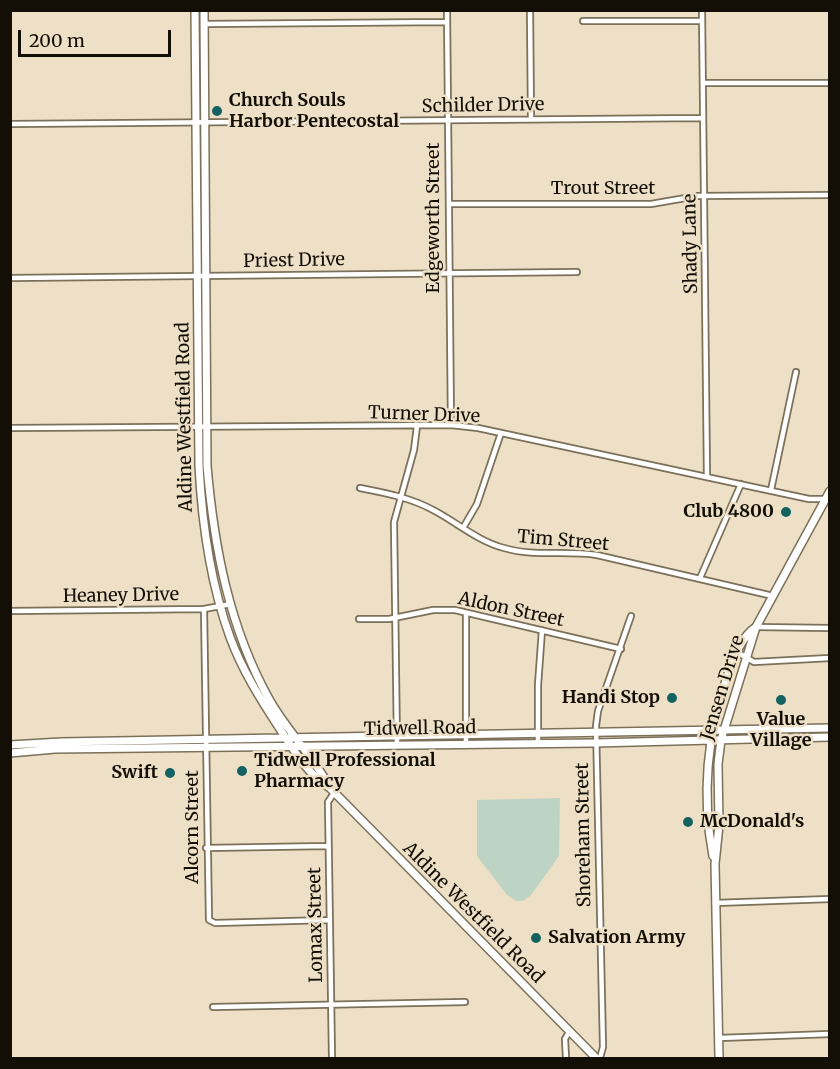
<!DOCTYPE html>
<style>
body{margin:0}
#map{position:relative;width:840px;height:1069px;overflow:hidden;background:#eee0c7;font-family:Merriweather,serif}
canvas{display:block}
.frame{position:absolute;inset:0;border:12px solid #130e06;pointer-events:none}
.scale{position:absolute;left:18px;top:30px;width:153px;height:27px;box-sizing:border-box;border:3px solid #130e06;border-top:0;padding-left:8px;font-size:18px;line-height:21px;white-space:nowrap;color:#130e06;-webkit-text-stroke:4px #eee0c7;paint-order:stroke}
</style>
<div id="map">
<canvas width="840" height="1069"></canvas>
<div class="frame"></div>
<div class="scale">200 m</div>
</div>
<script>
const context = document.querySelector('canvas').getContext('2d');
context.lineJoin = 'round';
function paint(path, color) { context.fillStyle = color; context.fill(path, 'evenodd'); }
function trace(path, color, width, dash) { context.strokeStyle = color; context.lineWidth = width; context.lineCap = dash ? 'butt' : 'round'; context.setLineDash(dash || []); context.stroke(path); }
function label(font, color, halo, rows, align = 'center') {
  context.font = font + ' Merriweather,serif'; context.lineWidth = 5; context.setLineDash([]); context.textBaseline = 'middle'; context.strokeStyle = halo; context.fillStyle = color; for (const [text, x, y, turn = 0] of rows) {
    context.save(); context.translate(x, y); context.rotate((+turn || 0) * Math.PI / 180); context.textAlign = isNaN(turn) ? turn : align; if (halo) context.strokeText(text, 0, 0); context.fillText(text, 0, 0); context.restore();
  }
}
paint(new Path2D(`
 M560 798 559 856 531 895 523 901H516L507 895 477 856V800Z`), '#bdd3c3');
const minor = new Path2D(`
 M447 10 451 425
 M530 10 531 118
 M702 10 707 477
 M583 21H702
 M204 24 447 22
 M703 83H830
 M10 124 703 118
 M449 204H651L697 196 830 195
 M10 278 577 272
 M10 428 451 425 478 428 809 499H828
 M360 488C386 493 412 498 435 511 459 524 478 541 504 548 534 557 566 550 597 555L773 596
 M771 490 796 372
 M463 528 477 504 501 433
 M700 578 741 484
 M204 609 209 920 215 923 329 920
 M10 611 204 609 231 604
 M466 613V743
 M359 619H389L433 610H455L621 649
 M756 627 830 628
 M737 652 754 662 830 658
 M538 743V685L542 630
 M397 744 394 522 414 450 417 426
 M206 848 328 846
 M715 903 830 899
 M213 1007 465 1002
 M719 1038 830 1034
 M332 1058 328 802 334 793
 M566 1058 565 1039 569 1032
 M600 1058 603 1047 596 726 598 711 631 616`);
const secondary = new Path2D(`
 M195 10 199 466C202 523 210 582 230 637 242 670 261 700 280 729 294 751 308 775 330 788L596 1058
 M204 10 207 466C214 547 229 627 269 699 286 730 313 756 329 786
 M10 745 61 742 830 728
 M10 753 55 749 595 743 830 737
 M713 856C701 793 707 734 728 674 734 658 741 637 756 627
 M719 1058 715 864 719 825 718 764 721 740 756 627 830 491`);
trace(minor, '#7b7059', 8);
trace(secondary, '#7b7059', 10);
trace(minor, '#fff', 4.5);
trace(secondary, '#fff', 7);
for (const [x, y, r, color] of [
 [217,111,6,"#126261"],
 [786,512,6,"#126261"],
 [672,698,6,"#126261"],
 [781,700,6,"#126261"],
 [242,771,6,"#126261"],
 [170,773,6,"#126261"],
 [688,822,6,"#126261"],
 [536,938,6,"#126261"]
]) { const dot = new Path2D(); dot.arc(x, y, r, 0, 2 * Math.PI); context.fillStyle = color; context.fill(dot); trace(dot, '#eee0c7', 2); }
label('bold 18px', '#130e06', '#eee0c7', [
 ["Church Souls",229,101],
 ["Harbor Pentecostal",229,122],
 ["Club 4800",774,512,"right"],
 ["Handi Stop",660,698,"right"],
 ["Value",781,720,"center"],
 ["Village",781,741,"center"],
 ["Tidwell Professional",254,761],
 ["Pharmacy",254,782],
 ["Swift",158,773,"right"],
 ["McDonald's",700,822],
 ["Salvation Army",548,938]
], 'left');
label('18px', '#130e06', '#eee0c7', [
 ["Schilder Drive",483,106,-1],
 ["Trout Street",603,189],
 ["Edgeworth Street",434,218,-90],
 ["Shady Lane",691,244,-91],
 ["Priest Drive",294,261,-1],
 ["Turner Drive",424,415,2],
 ["Aldine Westfield Road",185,417,-91],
 ["Tim Street",563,541,5],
 ["Heaney Drive",121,596,-1],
 ["Aldon Street",511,610,12],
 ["Jensen Drive",723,688,-73],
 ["Tidwell Road",420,729,-1],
 ["Alcorn Street",193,827,-90],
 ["Shoreham Street",584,835,-91],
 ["Aldine Westfield Road",473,913,45],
 ["Lomax Street",316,925,-91]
]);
</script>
